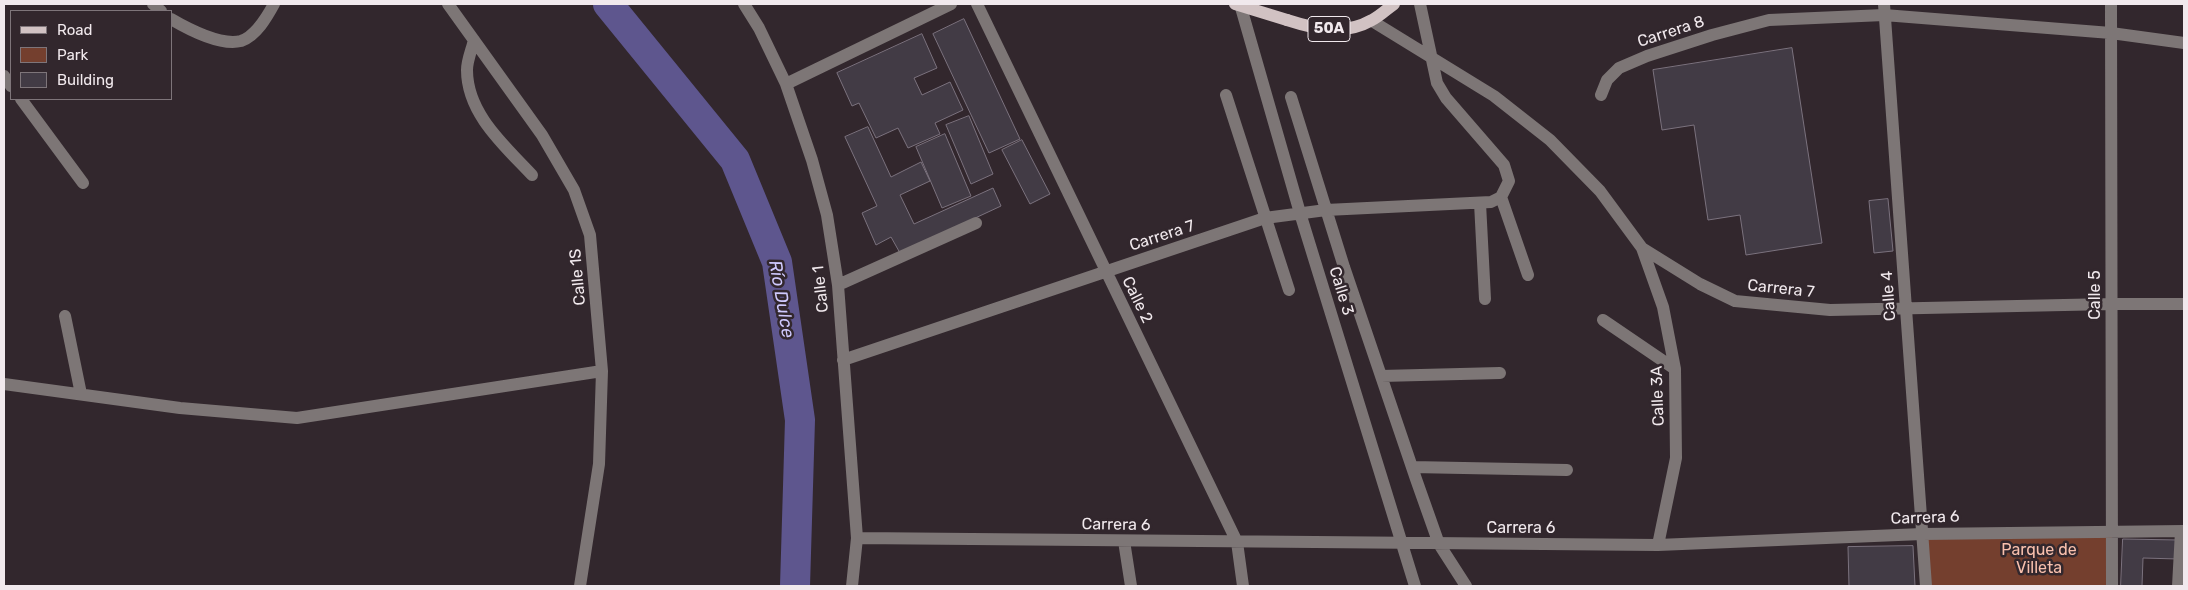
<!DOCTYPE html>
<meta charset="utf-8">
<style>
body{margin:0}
#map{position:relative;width:2188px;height:590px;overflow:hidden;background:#32272d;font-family:Rubik,sans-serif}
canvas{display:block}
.frame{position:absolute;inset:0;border:5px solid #f1e9ed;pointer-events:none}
.legend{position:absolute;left:10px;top:10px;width:162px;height:90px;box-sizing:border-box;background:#32272d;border:1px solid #7e757a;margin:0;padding:6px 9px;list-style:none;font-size:15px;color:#f1e9ed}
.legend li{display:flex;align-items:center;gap:10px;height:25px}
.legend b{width:25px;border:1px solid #7e757a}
</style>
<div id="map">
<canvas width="2188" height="590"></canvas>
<div class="frame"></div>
<ul class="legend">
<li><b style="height:6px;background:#d1c2c3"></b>Road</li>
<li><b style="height:14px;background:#743f2e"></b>Park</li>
<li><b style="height:14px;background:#423b45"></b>Building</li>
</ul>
</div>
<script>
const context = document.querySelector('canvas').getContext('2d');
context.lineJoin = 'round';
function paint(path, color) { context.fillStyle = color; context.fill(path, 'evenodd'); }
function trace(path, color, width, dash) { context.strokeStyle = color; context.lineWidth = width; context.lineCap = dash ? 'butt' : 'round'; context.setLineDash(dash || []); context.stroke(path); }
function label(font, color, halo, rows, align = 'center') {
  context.font = font + ' Rubik,sans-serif'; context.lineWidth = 5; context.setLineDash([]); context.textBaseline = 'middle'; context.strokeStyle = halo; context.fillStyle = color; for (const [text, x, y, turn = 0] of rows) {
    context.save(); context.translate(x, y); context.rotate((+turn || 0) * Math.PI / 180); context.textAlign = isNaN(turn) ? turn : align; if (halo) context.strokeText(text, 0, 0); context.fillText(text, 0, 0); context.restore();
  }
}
paint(new Path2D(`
 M2112 531V586H1926L1922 534Z`), '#743f2e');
trace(new Path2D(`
 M608 4 735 160 777 262 800 420 795 586`), '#5e568e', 30);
const building = new Path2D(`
 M964 19 1020 139 989 153 933 34Z
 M922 34 937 68 914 78 922 95 950 82 963 110 935 123 940 134 908 148 898 128 876 138 859 103 852 106 837 73Z
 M1792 48 1822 243 1746 255 1740 215 1708 220 1694 125 1662 130 1653 70Z
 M969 116 993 174 971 184 946 125Z
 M868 127 891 177 921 162 930 181 900 195 914 224 993 188 1001 206 900 253 891 237 876 245 862 213 877 206 845 137Z
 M945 134 971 196 942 208 916 147Z
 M1022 140 1050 194 1030 204 1002 150Z
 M1888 199 1893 251 1874 253 1869 201Z
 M2123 539 2179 540 2178 559 2143 558 2142 586H2121Z
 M1913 546 1915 586H1849L1848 547Z`);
paint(building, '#423b45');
trace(building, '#7b727e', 1);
trace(new Path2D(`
 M153 4 161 11
 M448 4 542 135 574 190 590 235 602 371 599 464 580 586
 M744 4 759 28 786 84 812 160 827 215 838 285 857 538 852 586
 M977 4 1237 542 1243 586
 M1240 4 1300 213 1415 586
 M1420 4 1437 83 1446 98 1504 165 1509 181 1501 197 1528 275
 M1884 4 1926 586
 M2111 4 2112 586
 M171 19C188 29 221 46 241 41 256 36 267 17 274 4
 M1372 21 1494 96 1550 140 1600 191 1642 248 1700 284 1735 301 1830 310 2111 304H2184
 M474 40C472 49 467 60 467 70 467 114 505 146 532 175
 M4 76 11 86
 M786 84 951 4
 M1226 95 1289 290
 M1601 95 1607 80 1619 68 1647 56 1712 35 1769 20 1884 15 2111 33 2184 43
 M1291 97 1344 267 1416 479 1439 544 1466 586
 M21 99 83 183
 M1480 203 1485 299
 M1642 248 1663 307 1675 369 1676 458 1658 545
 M838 285 976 223
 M65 316 81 394
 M1603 320 1675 369
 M843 360 1265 218 1326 210 1491 202 1501 197
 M1381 376 1500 373
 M4 384 180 408 297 418 602 371
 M1412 467 1567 470
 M857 538 1658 545 1922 534 2184 531
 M1124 541 1131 586
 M2178 586 2181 531`), '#7d7676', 12);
trace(new Path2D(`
 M1287 20C1315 29 1344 36 1372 20 1380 16 1387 9 1394 4`), '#d1c2c3', 12);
trace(new Path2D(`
 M1235 4 1287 20`), '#d1c2c3', 12);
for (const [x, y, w] of [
 [1329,29,42]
]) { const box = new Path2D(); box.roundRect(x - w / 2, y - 12.5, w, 25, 4); context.fillStyle = '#32272d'; context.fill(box); trace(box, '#f1e9ed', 1); }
label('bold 15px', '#f1e9ed', null, [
 ["50A",1329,29]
]);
label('16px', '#f1e9ed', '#32272d', [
 ["Carrera 8",1671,32,-18],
 ["Carrera 7",1162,236,-18],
 ["Calle 1S",578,277,-95],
 ["Calle 1",821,289,-96],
 ["Carrera 7",1781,289,6],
 ["Calle 3",1341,291,73],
 ["Calle 5",2095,295,-90],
 ["Calle 4",1889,296,-94],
 ["Calle 2",1137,300,64],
 ["Calle 3A",1658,396,-92],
 ["Carrera 6",1925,518,-2],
 ["Carrera 6",1116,525,1],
 ["Carrera 6",1521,528]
]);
label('16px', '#f9c0ad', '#32272d', [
 ["Parque de",2039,550],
 ["Villeta",2039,568]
]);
label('italic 18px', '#cfc9fd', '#32272d', [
 ["Río Dulce",781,299,80]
]);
</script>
